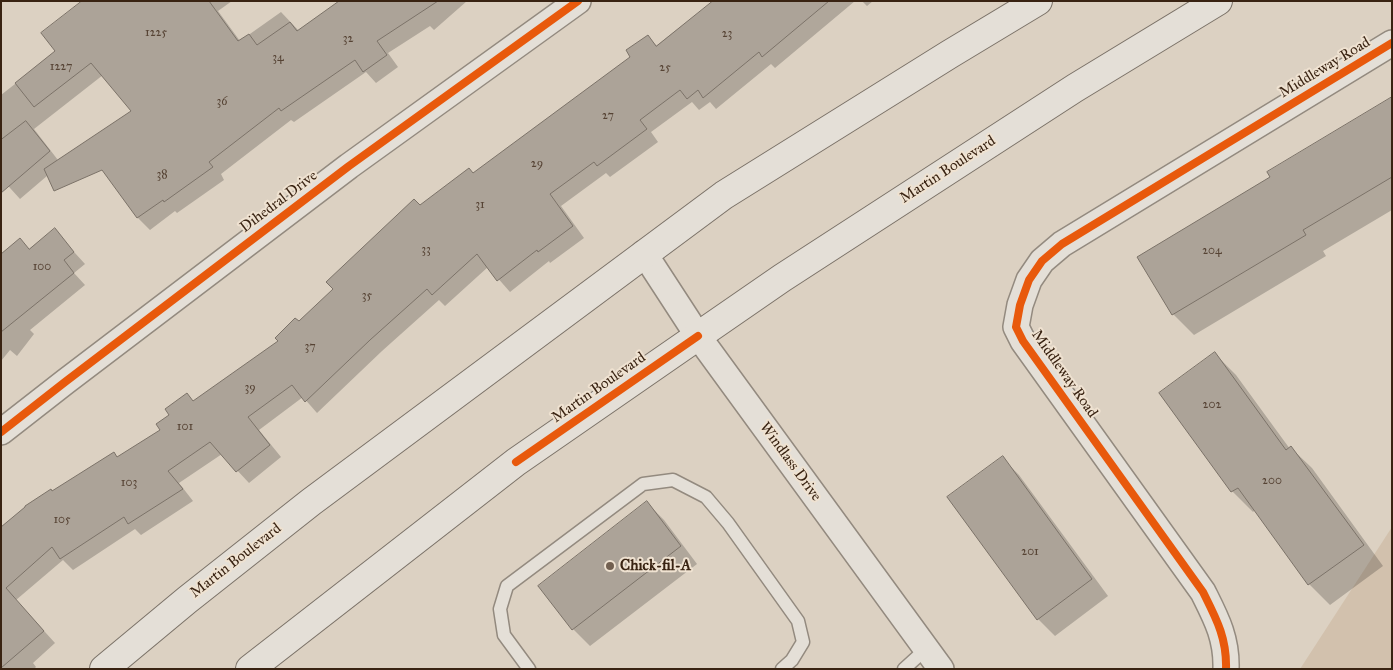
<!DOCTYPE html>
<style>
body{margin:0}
#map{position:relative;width:1393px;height:670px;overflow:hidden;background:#dcd1c2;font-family:"IM FELL Great Primer",serif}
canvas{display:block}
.frame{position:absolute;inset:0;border:2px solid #392312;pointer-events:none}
</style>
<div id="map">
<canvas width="1393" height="670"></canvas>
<div class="frame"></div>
</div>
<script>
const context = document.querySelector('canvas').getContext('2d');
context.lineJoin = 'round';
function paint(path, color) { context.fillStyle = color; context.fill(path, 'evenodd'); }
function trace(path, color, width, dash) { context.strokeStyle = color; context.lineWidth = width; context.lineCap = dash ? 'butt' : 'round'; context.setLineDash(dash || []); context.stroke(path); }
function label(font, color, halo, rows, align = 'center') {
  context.font = font + ' "IM FELL Great Primer",serif'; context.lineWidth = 4; context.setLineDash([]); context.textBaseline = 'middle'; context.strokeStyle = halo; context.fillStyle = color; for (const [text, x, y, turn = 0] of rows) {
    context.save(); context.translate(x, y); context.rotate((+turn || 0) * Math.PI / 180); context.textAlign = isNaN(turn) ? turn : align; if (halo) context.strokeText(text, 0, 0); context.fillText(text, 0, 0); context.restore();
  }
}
paint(new Path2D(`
 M1392 527V669H1300Z`), '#d2c1ad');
paint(new Path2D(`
 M107 1H232L218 11 240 41 281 12 299 31 341 1H467L434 30 430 26 388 53 398 67 376 83 366 72 294 122 291 120 221 174 224 180 177 213 175 211 150 230 138 218 104 170 133 111 103 75 34 129 61 164 20 199 1 178V95L57 51Z
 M715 1H855L775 68 771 64 716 109 710 102 699 110 692 102 651 132 658 142 610 177 606 173 561 206 584 238 550 263 549 261 510 292 488 267 445 306 439 300 382 351 317 413 303 397 259 430 281 457 249 483 222 454 179 483 193 501 141 535 135 529 73 570 63 560 16 600 55 643 33 663 36 667 34 669H1V529L53 493 114 454 118 458 162 430 171 415 187 395 194 402 280 341 420 207 474 174 631 57 648 37 657 46Z
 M862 1H873L867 6Z
 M1392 99V210L1323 251 1326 256 1194 335 1173 314 1272 178Z
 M54 230 85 264 74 273 85 285 30 330 34 334 17 356 10 350 1 361V255L20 240 30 250Z
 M1215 354 1236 375 1290 449 1291 448 1312 468 1383 566 1330 605 1309 584 1255 510 1253 512 1232 491Z
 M1002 458 1019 475 1108 596 1055 636 1038 619Z
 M647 503 664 520 697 564 590 646 573 629Z`), '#0003');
const building = new Path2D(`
 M82 1H209L238 41 249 34 257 45 290 22 297 31 339 1H438L377 41 387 55 363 72 355 60 281 111 279 108 209 162 213 167 164 202 163 200 137 218 102 170 54 191 44 169 131 111 91 63 34 107 15 83 55 51 41 33Z
 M713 1H829L762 57 759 52 703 98 698 90 687 99 680 90 640 120 647 129 597 166 594 162 550 194 573 226 538 252 537 250 497 281 477 254 432 295 427 289 370 340 305 402 292 385 248 417 270 445 236 472 210 442 168 471 183 489 128 524 124 517 60 559 52 547 6 588 44 631 1 668V527L25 507V506L51 489 52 491 114 452 117 457 160 430 156 424 169 415 165 409 187 393 193 401 278 341 275 338 295 318 299 321 333 289 326 282 414 199 420 205 469 168 473 173 630 57 626 50 648 35 656 46Z
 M1392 97V177L1303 230 1306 235 1172 315 1137 257 1270 177 1267 172Z
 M26 121 50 151 1 193V140Z
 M55 228 74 252 64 260 74 273 1 332V254L20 238 29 249Z
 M1215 352 1286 450 1291 446 1364 545 1308 585 1238 488 1231 492 1159 393Z
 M1003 456 1092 579 1037 620 947 497Z
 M647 501 681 546 572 630 538 586Z`);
paint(building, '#aca398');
trace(building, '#7b7268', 1);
const lane = new Path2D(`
 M529 669 504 635 500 609 507 586 643 484 673 480 706 497 728 523 798 621 803 642 792 660 782 669
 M904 669 926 649`);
const street = new Path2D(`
 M644 253 698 336 941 669
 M1 432 65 382 349 166 578 1
 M1226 669C1227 638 1216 618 1203 592L1023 341 1016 327 1020 305 1029 280 1042 261 1062 244 1392 43`);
const secondary = new Path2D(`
 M104 669 187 600 311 502 724 195 950 54 1038 1
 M250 669 516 462 698 336 782 278 1075 88 1218 1`);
trace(lane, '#938a7f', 15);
trace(street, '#938a7f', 28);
trace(secondary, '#7b7268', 30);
trace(lane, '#e4dfd7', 12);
trace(street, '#e4dfd7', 25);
trace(secondary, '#e4dfd7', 28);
trace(new Path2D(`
 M1 432 65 382 349 166 578 1
 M516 462 698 336
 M1226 669C1227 638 1216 618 1203 592L1023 341 1016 327 1020 305 1029 280 1042 261 1062 244 1392 43`), '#e8590c', 8);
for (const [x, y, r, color] of [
 [610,566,5,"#726050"]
]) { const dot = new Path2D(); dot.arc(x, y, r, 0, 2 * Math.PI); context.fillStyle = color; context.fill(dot); trace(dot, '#efe2d1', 2); }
label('12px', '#564334', null, [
 ["1225",156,33],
 ["23",727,34],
 ["32",348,39],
 ["34",278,58],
 ["1227",61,67],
 ["25",665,68],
 ["36",222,102],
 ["27",608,116],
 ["29",537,164],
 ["38",162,175],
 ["31",480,205],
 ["33",426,250],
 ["204",1212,251],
 ["100",42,267],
 ["35",367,296],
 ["37",310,347],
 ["39",250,388],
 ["202",1212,405],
 ["101",185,427],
 ["200",1272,481],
 ["103",129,483],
 ["105",62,520],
 ["201",1030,552]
]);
label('15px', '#392312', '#efe2d1', [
 ["Middleway Road",1325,68,-31],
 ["Martin Boulevard",948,170,-33],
 ["Dihedral Drive",279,202,-37],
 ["Middleway Road",1064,374,55],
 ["Martin Boulevard",599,388,-35],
 ["Windlass Drive",790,462,54],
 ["Martin Boulevard",236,561,-38]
]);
label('bold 15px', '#392312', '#efe2d1', [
 ["Chick-fil-A",620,566]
], 'left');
</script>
